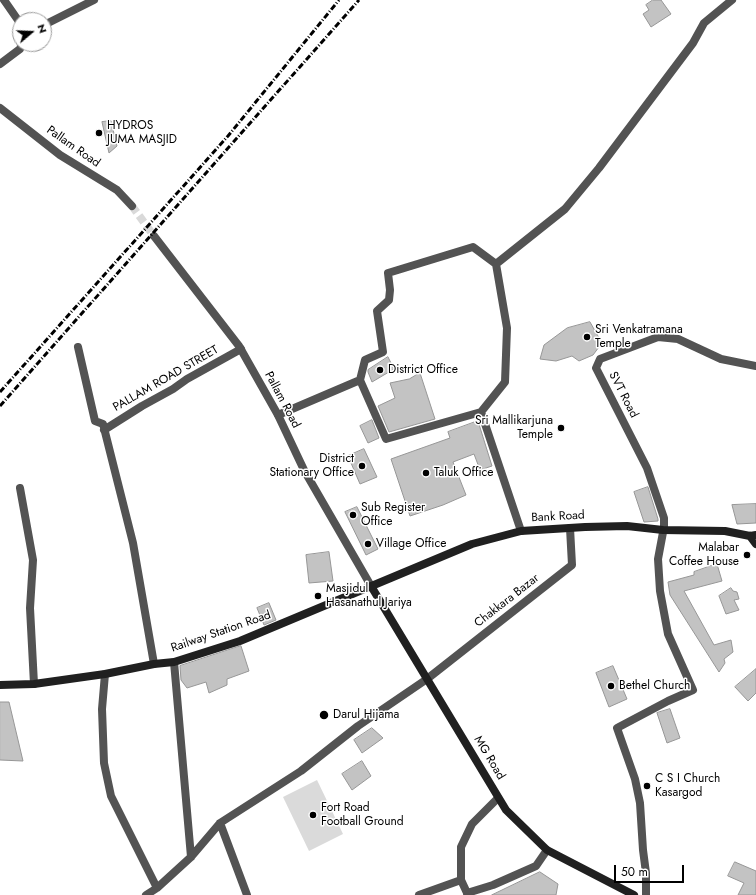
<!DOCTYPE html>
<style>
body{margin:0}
#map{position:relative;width:756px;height:895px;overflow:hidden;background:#fff;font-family:Jost,sans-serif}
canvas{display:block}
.north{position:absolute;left:12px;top:12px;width:40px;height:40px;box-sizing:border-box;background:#fff;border:1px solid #999;border-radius:50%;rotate:71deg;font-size:11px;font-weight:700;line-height:16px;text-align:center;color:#000}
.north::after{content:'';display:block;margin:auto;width:14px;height:18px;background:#000;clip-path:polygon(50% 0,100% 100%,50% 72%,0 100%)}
.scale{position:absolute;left:614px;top:865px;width:70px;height:18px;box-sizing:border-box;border:2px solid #000;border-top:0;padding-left:5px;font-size:12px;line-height:14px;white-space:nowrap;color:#000;-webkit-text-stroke:3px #fff;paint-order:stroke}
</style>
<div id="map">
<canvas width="756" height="895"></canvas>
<div class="north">N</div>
<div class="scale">50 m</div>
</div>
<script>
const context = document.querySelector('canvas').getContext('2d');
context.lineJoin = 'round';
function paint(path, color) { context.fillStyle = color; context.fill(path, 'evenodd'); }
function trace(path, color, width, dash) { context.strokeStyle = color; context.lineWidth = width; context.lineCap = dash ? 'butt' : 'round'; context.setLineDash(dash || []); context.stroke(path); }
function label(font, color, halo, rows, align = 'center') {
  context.font = font + ' Jost,sans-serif'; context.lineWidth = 3; context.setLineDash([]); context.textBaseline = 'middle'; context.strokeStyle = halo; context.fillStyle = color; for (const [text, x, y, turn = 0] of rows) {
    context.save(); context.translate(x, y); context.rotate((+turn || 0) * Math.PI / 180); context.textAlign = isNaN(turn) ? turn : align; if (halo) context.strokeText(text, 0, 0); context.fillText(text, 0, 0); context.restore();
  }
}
paint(new Path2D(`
 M317 780 343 834 309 851 283 797Z`), '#dadada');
const building = new Path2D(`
 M653 0H661L671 14 651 27 643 14 649 10 646 5Z
 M111 121 117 146 109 153 102 122Z
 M590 322 602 343 593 355 579 361 572 356 556 361 540 359 544 345 567 328Z
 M388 357 394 369 372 382 368 372V370Z
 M420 373 435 419 389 432 378 406 395 398 390 383 409 379Z
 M372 420 379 438 368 443 360 426Z
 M478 421 492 466 480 470 474 454 453 462 466 495 443 505 410 516 391 459 450 438 448 432Z
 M364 449 377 477 360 484 348 456Z
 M648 487 658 519V521L644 522 634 492Z
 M756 504V523L737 524 732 505Z
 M357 507 378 549 366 555 345 512Z
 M329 552 333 581 309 583 306 555Z
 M717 564 722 581 684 591 714 645 731 640 733 652 724 659 725 663 719 672 670 595 668 582 694 575V572Z
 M731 588 733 591 737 592 739 599 734 600 739 610 726 614 719 596Z
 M269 603 276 620 264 625 257 608Z
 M241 646 249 671 227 679V685L209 693 206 682 187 688 181 680 180 666Z
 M613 666 627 699 609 707 596 673Z
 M756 669V693L748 701 735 687Z
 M0 702H9L23 761 0 760Z
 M670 709 680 738 667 743 657 713Z
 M372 728 383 738 362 753 354 740Z
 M362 761 371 776 352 790 342 774Z
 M735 862 756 871V895H738L744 883 728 876Z
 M540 872 558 884 556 895H492Z`);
paint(building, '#c3c3c3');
trace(building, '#979797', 1);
trace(new Path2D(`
 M132 206 154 236`), '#d9d9d9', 8, [8, 4]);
trace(new Path2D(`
 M4 0 20 23
 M44 25 94 0
 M0 64 20 49 22 44
 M78 347 95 421 103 424 133 543 154 664
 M360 380 365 360 383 352 377 311 389 300 390 290 388 273 473 247 496 264
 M481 412 505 382 507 328 496 264 565 209 599 168 693 43 704 23 732 0
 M278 415 360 380 386 439 481 412 521 531
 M104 430 142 406 173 389 187 379 241 349
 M20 488 33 560 30 608 34 684
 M467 893 493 885 536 866 547 850
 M419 895 461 880
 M646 895V873L643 850 640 803 635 779 617 728 668 701 693 690 668 634 660 591 658 559 664 527V518L647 468 596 368 600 359 658 337 678 339 721 359 756 366`), '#535353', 8);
trace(new Path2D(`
 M0 108 60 155 117 190 132 206
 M154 236 239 346 278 415 304 470 371 586
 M174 662 191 857
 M105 674 102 709 104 763 111 796 157 888
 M220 823 247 895
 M146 895 157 888 191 857 220 823 301 771 358 726 427 679 572 565 570 528
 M468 895 461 880V847L472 824 498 798`), '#535353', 8);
trace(new Path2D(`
 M750 536 756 544
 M371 586 506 810 547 850 634 895
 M0 685 34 684 105 674 154 664 174 662 240 641 472 544 521 531 585 527 627 526 663 530 725 531 750 536 756 535`), '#202020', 8);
trace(new Path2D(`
 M0 392 228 136 339 0
 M0 406 359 0`), '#000', 3, [6, 2, 1, 2]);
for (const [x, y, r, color] of [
 [99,133,4,"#000"],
 [587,337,4,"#000"],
 [380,370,4,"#000"],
 [561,428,4,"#000"],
 [362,466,4,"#000"],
 [426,473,4,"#000"],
 [353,515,4,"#000"],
 [368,544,4,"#000"],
 [747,555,4,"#000"],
 [318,596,4,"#000"],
 [611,686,4,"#000"],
 [324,715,5,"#000"],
 [647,786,4,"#000"],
 [313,815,4,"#000"]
]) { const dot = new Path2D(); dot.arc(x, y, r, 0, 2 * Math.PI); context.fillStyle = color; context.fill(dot); trace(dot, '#fff', 1.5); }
label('12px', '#000', '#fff', [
 ["HYDROS",107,126],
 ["JUMA MASJID",107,140],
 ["Sri Venkatramana",595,330],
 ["Temple",595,344],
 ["District Office",388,370],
 ["Sri Mallikarjuna",553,421,"right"],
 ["Temple",553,435,"right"],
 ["District",354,459,"right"],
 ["Stationary Office",354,473,"right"],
 ["Taluk Office",434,473],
 ["Sub Register",361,508],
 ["Office",361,522],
 ["Village Office",376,544],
 ["Malabar",739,548,"right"],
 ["Coffee House",739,562,"right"],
 ["Masjidul",326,589],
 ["Hasanathul Jariya",326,603],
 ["Bethel Church",619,686],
 ["Darul Hijama",333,715],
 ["C S I Church",655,779],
 ["Kasargod",655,793],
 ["Fort Road",321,808],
 ["Football Ground",321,822]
], 'left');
label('12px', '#000', '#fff', [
 ["Pallam Road",73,147,35],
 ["PALLAM ROAD STREET",166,379,-30],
 ["SVT Road",623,395,63],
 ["Pallam Road",282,400,62],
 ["Bank Road",558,517,-3],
 ["Chakkara Bazar",507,601,-38],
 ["Railway Station Road",221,632,-19],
 ["MG Road",489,758,59]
]);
</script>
